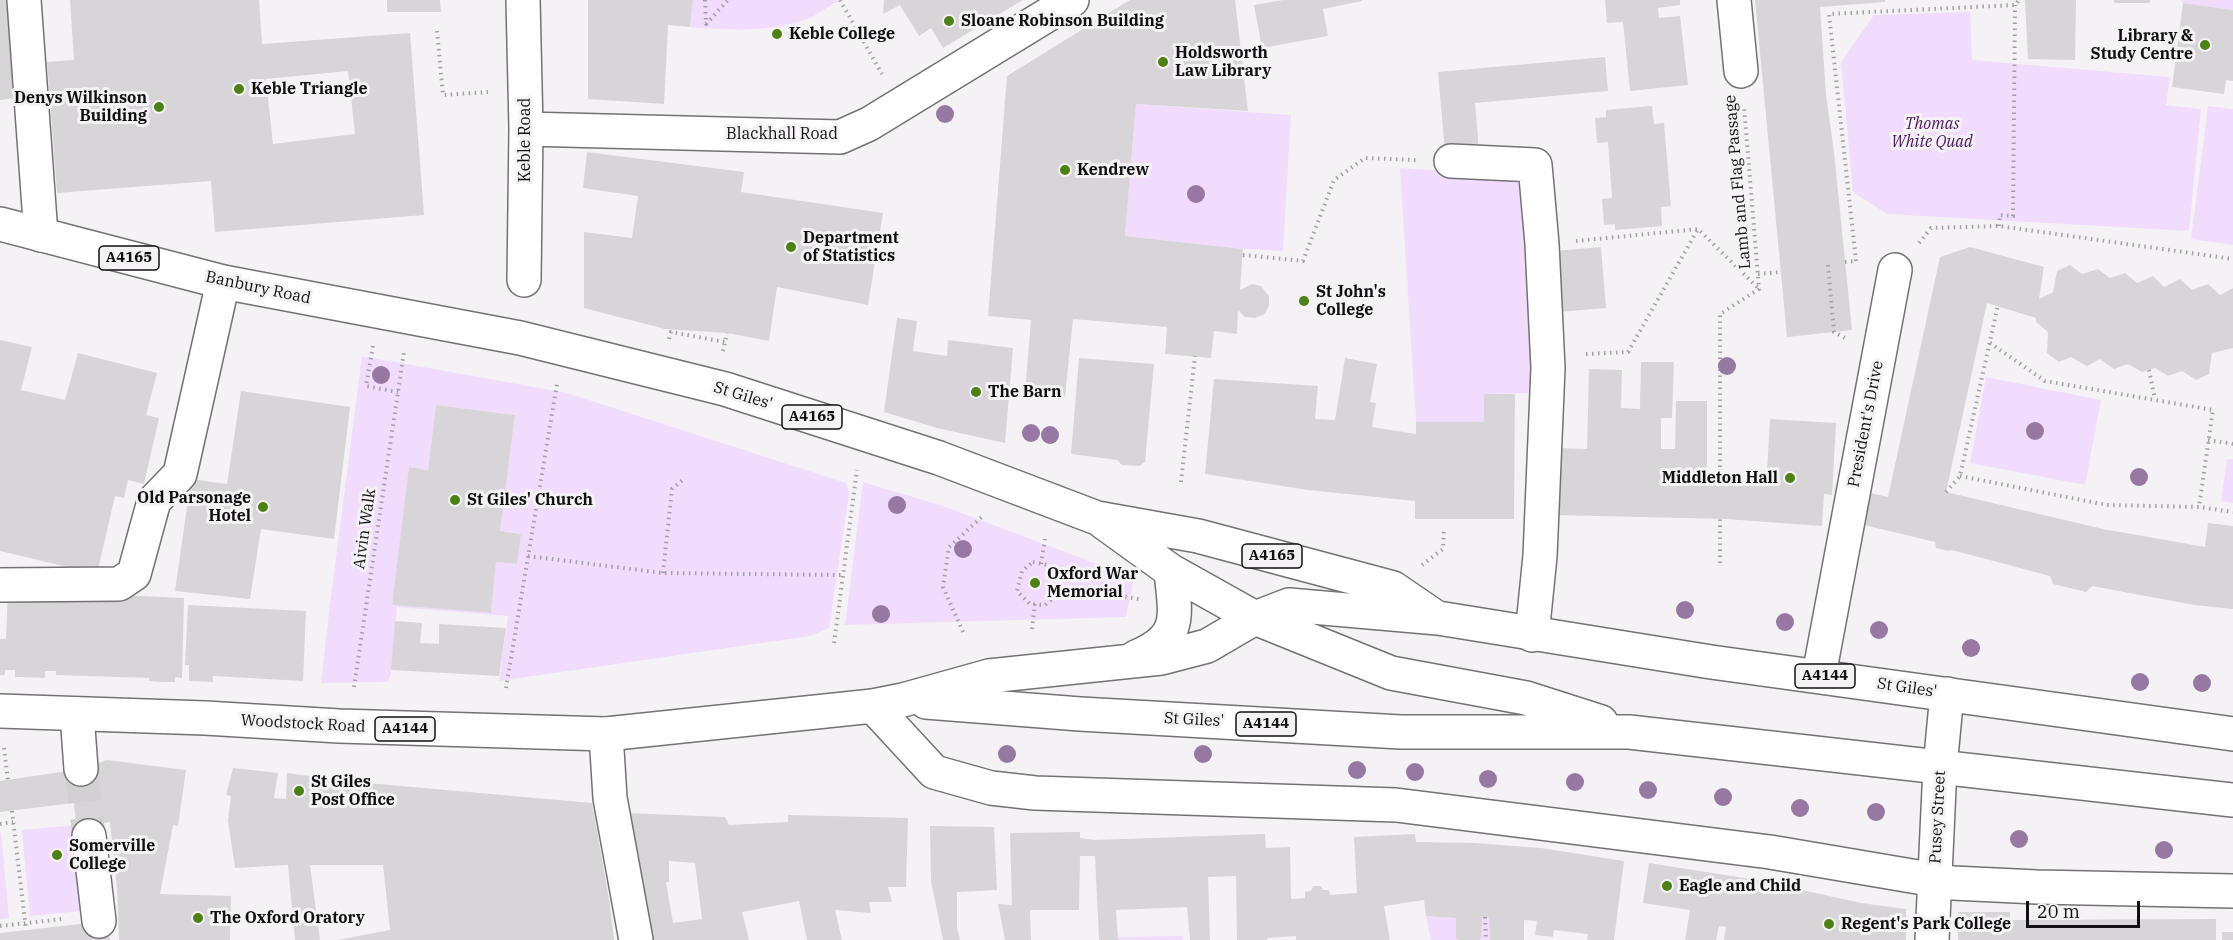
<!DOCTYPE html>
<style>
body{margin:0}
#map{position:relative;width:2233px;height:940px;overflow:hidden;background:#f5f2f6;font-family:"IBM Plex Serif",serif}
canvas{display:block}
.scale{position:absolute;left:2026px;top:901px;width:114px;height:27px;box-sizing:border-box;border:3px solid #111011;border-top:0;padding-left:8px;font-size:18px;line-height:21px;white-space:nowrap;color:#111011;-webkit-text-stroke:4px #f5f2f6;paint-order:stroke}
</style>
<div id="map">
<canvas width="2233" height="940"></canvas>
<div class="scale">20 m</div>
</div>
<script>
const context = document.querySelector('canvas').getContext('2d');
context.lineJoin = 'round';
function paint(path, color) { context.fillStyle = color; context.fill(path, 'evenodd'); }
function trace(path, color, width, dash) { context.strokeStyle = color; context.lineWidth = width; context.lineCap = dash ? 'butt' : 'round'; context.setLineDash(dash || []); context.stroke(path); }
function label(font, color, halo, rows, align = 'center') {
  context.font = font + ' "IBM Plex Serif",serif'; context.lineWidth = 6; context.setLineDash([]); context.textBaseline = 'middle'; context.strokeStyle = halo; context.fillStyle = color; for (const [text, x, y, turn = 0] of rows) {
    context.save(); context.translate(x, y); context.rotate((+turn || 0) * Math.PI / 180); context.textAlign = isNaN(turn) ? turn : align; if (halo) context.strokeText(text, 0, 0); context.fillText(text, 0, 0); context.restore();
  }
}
paint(new Path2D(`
 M693 0H839C829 6 818 15 807 19 770 33 728 30 690 27Z
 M2181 0H2233V10L2183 3Z
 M1970 12 1972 60 2170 77 2166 105 2201 109 2189 231 1887 214 1853 192 1841 62 1874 15Z
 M1136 104 1291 115 1283 251 1243 249 1125 236Z
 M2208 106 2233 109V245L2191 239Z
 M1400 168 1457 172 1512 173 1524 191 1537 393 1484 394V422H1416Z
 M362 356 567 393 846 483 849 493 829 628 810 636 499 681 508 616 397 607 391 675 387 682 321 683 330 604ZM436 405 515 415 500 531 521 534 517 564 496 562 491 613 392 605 410 467 428 470Z
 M1986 377 2101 400 2085 485 1970 463Z
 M2227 459H2233V503L2221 501Z
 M863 482 946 507 1134 578 1126 617 845 625Z
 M74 825 82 911 30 916 22 830Z
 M1 832 9 918 0 919V833Z
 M1426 916 1456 918V938L1458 940H1431Z
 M1482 917H1489L1490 940H1479Z
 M1182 936 1183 940H1118V937Z`), '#f1dcfe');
paint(new Path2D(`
 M0 0H6L16 98 0 100Z
 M70 0H259L262 44 410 33 424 215 215 232 211 181 57 193 47 62 74 60ZM348 71 355 134 273 144 266 79Z
 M387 0H440L441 12H387Z
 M588 0H693L690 27 668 25 664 104 588 99Z
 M884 0H1023L943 48 931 28 919 36 900 5 883 14Z
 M1130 0H1235L1248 111 1136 104 1125 236 1243 249 1240 290 1252 284 1261 286 1269 296V305L1265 314 1255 318 1245 317 1238 310 1237 334 1214 331 1211 358 1165 354 1167 327 1073 319 1065 397 1025 393 1031 320 988 316 1007 76Z
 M1283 0H1362V1L1323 9 1328 36 1262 48 1254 5Z
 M1605 0H1680V5L1658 8 1659 18 1680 16 1688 85 1630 91 1623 22 1607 23Z
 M1755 0H1885V2L1820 7 1826 95 1834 152 1852 330 1787 337Z
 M2025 0H2076L2075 60 2028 59Z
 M2114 0H2150V3H2114Z
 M2183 3 2233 10V81L2226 80 2224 94 2172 87Z
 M1605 57 1608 91 1475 103 1479 150 1445 152 1438 72Z
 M1652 106 1654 124 1664 123 1671 206 1661 207 1662 226 1615 230V224L1604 225 1602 199 1612 198 1608 142 1597 143 1595 118 1606 117V110Z
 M587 152 744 172 741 192 883 213 868 305 777 287 769 341 727 333 665 329 584 308V232L632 238 638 196 583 188Z
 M1601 247 1606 308 1559 312 1555 251Z
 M1970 247 2044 267 2039 299 2053 292 2057 271 2070 265 2082 274 2098 269 2110 278 2125 273 2137 283 2153 276 2164 287 2180 279 2192 290 2208 284 2220 295 2233 288V348L2212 353 2209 374 2196 380 2182 371 2168 376 2155 368 2142 372 2128 364 2114 369 2100 359 2087 366 2071 357 2059 362 2047 353 2048 332 2036 322V318L1987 303 1946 492 2103 529 2205 547 2208 523 2233 526V609L2194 605 2092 586 2086 592 2053 584 2050 576 1952 550 1948 551 1936 548 1935 542 1864 525 1871 493 1888 497 1940 257Z
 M897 318 917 321 913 351 947 356 948 340 1013 348 1005 443 937 428 884 412Z
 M0 340 32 347 21 390 65 400 78 353 157 373 146 415 159 418 144 484 128 480 124 498 115 496 97 574 0 551Z
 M1079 358 1154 364 1145 462 1139 466 1122 465 1117 460 1071 454Z
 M1345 358 1377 364 1370 402 1376 403 1372 427 1416 434V422H1484V394H1515L1514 519H1415V501L1308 490 1205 474 1214 379 1318 386 1315 419 1335 420Z
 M1641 362H1674L1672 418H1661V449H1675L1676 401H1707V484L1747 485V470L1767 471 1770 419 1836 423 1832 495 1824 494 1822 526 1726 519 1555 515 1557 448 1587 449 1589 369 1622 370 1621 408 1640 409Z
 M241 391 350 407 334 539 261 529 250 599 175 591 191 479 227 484Z
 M436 405 515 415 500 531 521 534 517 564 496 562 491 613 392 605 409 467 428 470Z
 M8 590 184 598 182 678 175 677V682H161L149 681V678L56 675V671H45V678L21 677H15V670H5V675H0V639H6Z
 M188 605 306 611 303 681 213 676V682L189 681V665H185Z
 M395 621 422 623 420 643 439 644V624L506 628 499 676 391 670Z
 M107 760 186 770 178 826 173 825 160 894 231 896 230 940H119L117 888 110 822 97 824 77 837 74 803 0 812V781L81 769Z
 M233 768 278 773 274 798 286 799 287 773 345 781 592 803 610 905 614 940H337L390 930 383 865H310L320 940H295L288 865 235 868 228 821 231 796 226 795Z
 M627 813 725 817 729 825 788 822V815L908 818 906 887H888L892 902H869L871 913 835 910 842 940H807L799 901 742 912 749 940H653ZM669 861 695 863 702 919 673 923 666 882H669Z
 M930 826 994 827 997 890 957 892V927L960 940H943L931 881Z
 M1080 832V838L1095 840 1265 834 1266 848 1290 847 1291 899 1305 898V892L1311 891 1313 886H1321L1323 890H1329L1330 895 1357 893 1354 837 1415 834 1416 842 1475 843 1541 848 1624 861 1614 940H1587L1588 934 1554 930 1553 937 1535 935 1537 921 1524 920V940H1490L1489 917H1482L1481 938 1479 940H1458L1456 938V918L1426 916 1424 900 1384 906 1390 940H1296V936L1267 938V940H1237L1236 876 1208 877 1210 940H1190L1187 907 1116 910 1118 940H1099L1095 856H1080L1079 910H1030L1031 940H1005L998 904 1012 905 1010 833Z
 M1649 863 1757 880 1861 903 1906 909V940H1724L1726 927 1719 926 1716 940H1685L1690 910 1643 903Z
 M1958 912H2010V920L2216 919V940H1958Z
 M107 921 110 940H0V933Z
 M2222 932H2233V940H2222Z`), '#d8d5d9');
trace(new Path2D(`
 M81 769 89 836`), '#d3d0d4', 33, [33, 16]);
const minor = new Path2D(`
 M24 0 41 235
 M523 0 526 129 524 280
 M1734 0 1741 71
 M526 129 840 137 869 124 1072 0
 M1451 161 1535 165 1542 244 1548 368 1540 556 1532 635
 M0 585 119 584 134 574 154 501 180 474 223 282
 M1819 675 1895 270
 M873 706 934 772 991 788 1035 793 1396 805 1770 852 1953 883 2037 887 2233 891
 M77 714 81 769
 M606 734 610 798 636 940
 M89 836 99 921
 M1932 940 1940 767 1947 694`);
const major = new Path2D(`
 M0 224 223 282 520 338 725 389 939 458 1097 518 1198 536 1393 588 1434 616
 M1103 522 1171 571 1255 618 1391 673 1526 698 1601 722
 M1136 657C1184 637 1175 615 1171 571
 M926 702 1080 714 1401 732H1629L2233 800
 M0 711 205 718 339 726 606 734 873 706 903 700 989 676 1161 658 1207 646 1255 618 1289 605 1438 618 1711 662 2233 734`);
trace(minor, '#747175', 36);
trace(major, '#747175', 36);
trace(new Path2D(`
 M705 0 706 24 728 0
 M840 0 882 74
 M437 31 443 95 488 92
 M1999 226 2000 215 2013 216 2015 5
 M1576 241 1698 229 1759 289
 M1919 243 1931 228 1999 226 2233 259
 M1243 255 1303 261 1334 180 1365 158 1417 160
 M1856 261 1829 14 2015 5 2019 0
 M1845 262 1857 261
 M1828 265 1834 332 1845 338
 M1758 274 1780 272
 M669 339 671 332 725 342
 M1990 343 2045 381 2213 410 2199 507
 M373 346 366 386 398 392
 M723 351 727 333
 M1586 354 1628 352 1698 229
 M2149 370 2155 399
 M2208 440 2233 444
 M1960 476 2107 505 2199 507 2233 512
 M1181 482 1195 356
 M1720 485V314L1759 289 1744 106
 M1946 492 1960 476 1998 305
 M528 556 663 573 842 575
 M1033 562 1052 566 1061 578 1059 593 1045 605 1030 604 1017 591 1022 571Z
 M1720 563V519
 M1041 564 1045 539
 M1422 565 1443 549 1444 529
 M663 573 672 489 685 478
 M1060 586 1139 599
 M1032 629 1035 604
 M963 632 943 587 949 547 984 515
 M834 643 857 470
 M354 687 404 352
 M506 688 557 384
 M4 748 8 781
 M12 811 26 930
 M0 824 13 822
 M1485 917 1486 940
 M0 926 62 919`), '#a3a0a3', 4, [1.5, 4.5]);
trace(minor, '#fff', 33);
trace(major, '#fff', 33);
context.fillStyle = '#9678a3';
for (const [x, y] of [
 [945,114],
 [1196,194],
 [1727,366],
 [381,375],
 [2035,431],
 [1031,433],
 [1050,435],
 [2139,477],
 [897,505],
 [963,549],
 [1685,610],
 [881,614],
 [1785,622],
 [1879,630],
 [1971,648],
 [2140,682],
 [2202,683],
 [1007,754],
 [1203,754],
 [1357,770],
 [1415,772],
 [1488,779],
 [1575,782],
 [1648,790],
 [1723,797],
 [1800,808],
 [1876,812],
 [2019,839],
 [2164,850]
]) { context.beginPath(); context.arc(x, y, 9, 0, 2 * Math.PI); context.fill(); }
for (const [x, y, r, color] of [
 [949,21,6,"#4e8115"],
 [777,34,6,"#4e8115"],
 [2205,45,6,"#4e8115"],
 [1163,62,6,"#4e8115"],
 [239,89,6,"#4e8115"],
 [159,107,6,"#4e8115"],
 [1065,170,6,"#4e8115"],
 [791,247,6,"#4e8115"],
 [1304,301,6,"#4e8115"],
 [976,392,6,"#4e8115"],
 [1790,478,6,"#4e8115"],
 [455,500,6,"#4e8115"],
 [263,507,6,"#4e8115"],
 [1035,583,6,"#4e8115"],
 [299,791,6,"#4e8115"],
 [57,855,6,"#4e8115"],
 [1667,886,6,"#4e8115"],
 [198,918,6,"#4e8115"],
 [1829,924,6,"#4e8115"]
]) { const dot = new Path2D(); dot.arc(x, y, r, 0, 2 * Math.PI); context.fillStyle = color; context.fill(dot); trace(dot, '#f5f2f6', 2); }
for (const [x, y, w] of [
 [129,258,60],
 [812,417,60],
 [1272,556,60],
 [1825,676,60],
 [1266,724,60],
 [405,729,60]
]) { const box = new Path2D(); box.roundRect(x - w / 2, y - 12, w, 24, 4.5); context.fillStyle = '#f5f2f6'; context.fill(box); trace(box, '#111011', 1.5); }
label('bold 15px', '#111011', null, [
 ["A4165",129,258],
 ["A4165",812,417],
 ["A4165",1272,556],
 ["A4144",1825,676],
 ["A4144",1266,724],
 ["A4144",405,729]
]);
label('bold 16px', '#111011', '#f5f2f6', [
 ["Sloane Robinson Building",961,21],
 ["Keble College",789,34],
 ["Library &",2193,36,"right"],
 ["Study Centre",2193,54,"right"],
 ["Holdsworth",1175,53],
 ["Law Library",1175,71],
 ["Keble Triangle",251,89],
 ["Denys Wilkinson",147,98,"right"],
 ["Building",147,116,"right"],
 ["Kendrew",1077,170],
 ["Department",803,238],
 ["of Statistics",803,256],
 ["St John's",1316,292],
 ["College",1316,310],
 ["The Barn",988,392],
 ["Middleton Hall",1778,478,"right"],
 ["Old Parsonage",251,498,"right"],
 ["Hotel",251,516,"right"],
 ["St Giles' Church",467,500],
 ["Oxford War",1047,574],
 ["Memorial",1047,592],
 ["St Giles",311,782],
 ["Post Office",311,800],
 ["Somerville",69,846],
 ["College",69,864],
 ["Eagle and Child",1679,886],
 ["The Oxford Oratory",210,918],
 ["Regent's Park College",1841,924]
], 'left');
label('italic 16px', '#48155f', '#f5f2f6', [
 ["Thomas",1932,124],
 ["White Quad",1932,142]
]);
label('16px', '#111011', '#f5f2f6', [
 ["Blackhall Road",782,134],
 ["Keble Road",525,140,-90],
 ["Lamb and Flag Passage",1738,182,-95],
 ["Banbury Road",258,288,12],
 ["St Giles'",743,396,17],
 ["President's Drive",1866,424,-79],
 ["Aivin Walk",365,529,-82],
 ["St Giles'",1907,688,8],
 ["St Giles'",1194,720,3],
 ["Woodstock Road",303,724,3],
 ["Pusey Street",1938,817,-87]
]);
</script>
